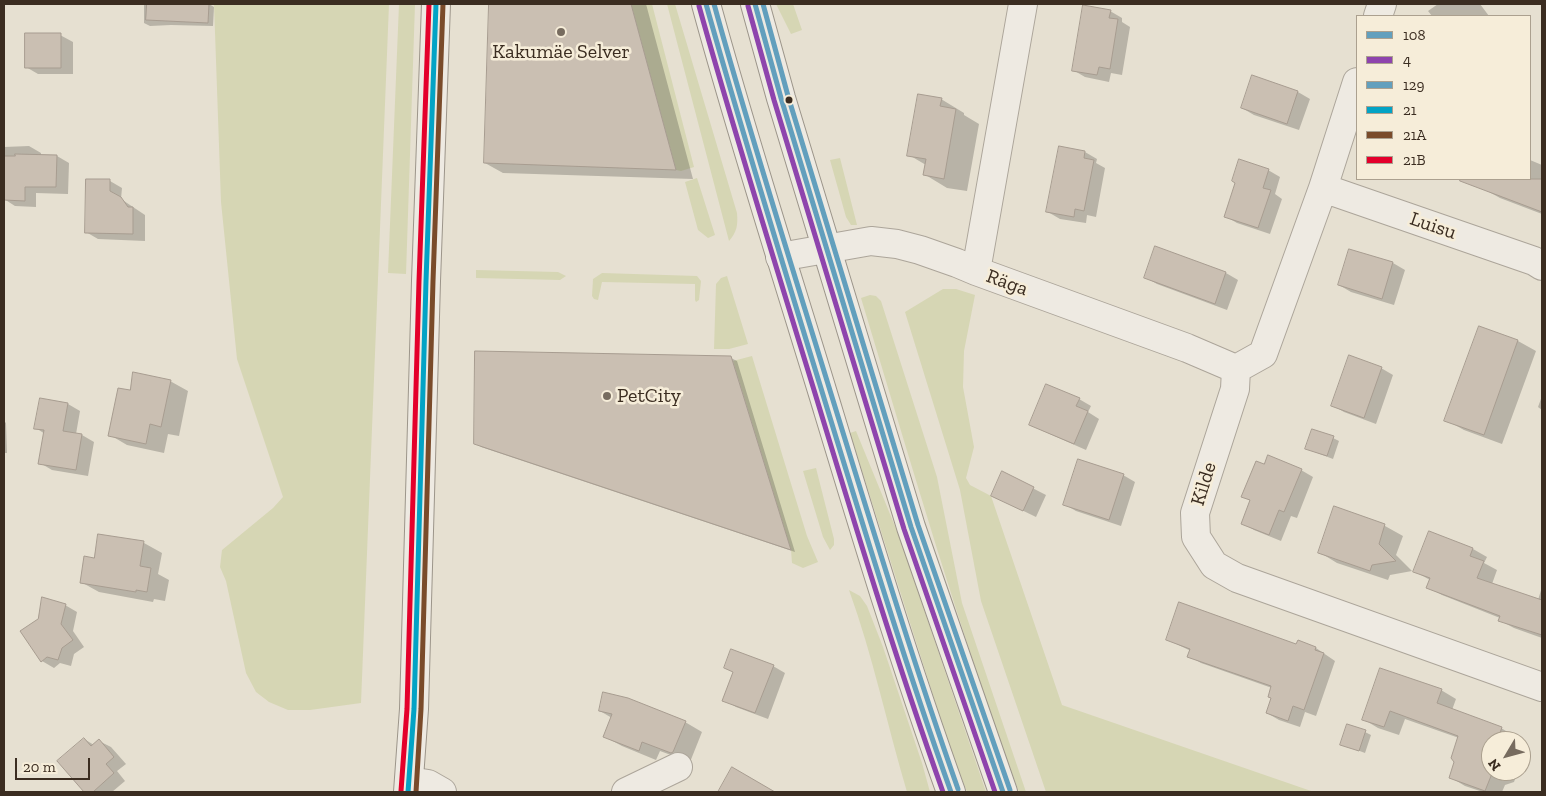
<!DOCTYPE html>
<meta charset="utf-8">
<style>
body{margin:0}
#map{position:relative;width:1546px;height:796px;overflow:hidden;background:#e6e0d1;font-family:"Zilla Slab",serif}
canvas{display:block}
.frame{position:absolute;inset:0;border:5px solid #3b2d21;pointer-events:none}
.legend{position:absolute;left:1356px;top:15px;width:175px;height:165px;box-sizing:border-box;background:#f6edd9;border:1px solid #aba08f;margin:0;padding:6px 9px;list-style:none;font-size:15px;color:#3b2d21}
.legend li{display:flex;align-items:center;gap:10px;height:25px}
.legend b{width:25px;border:1px solid #aba08f}
.north{position:absolute;left:1481px;top:731px;width:50px;height:50px;box-sizing:border-box;background:#f6edd9;border:1px solid #aba08f;border-radius:50%;rotate:233deg;font-size:14px;font-weight:700;line-height:20px;text-align:center;color:#3b2d21}
.north::after{content:'';display:block;margin:auto;width:18px;height:22px;background:#776c5f;clip-path:polygon(50% 0,100% 100%,50% 72%,0 100%)}
.scale{position:absolute;left:15px;top:758px;width:75px;height:22px;box-sizing:border-box;border:2px solid #3b2d21;border-top:0;padding-left:6px;font-size:15px;line-height:18px;white-space:nowrap;color:#3b2d21;-webkit-text-stroke:4px #f6edd9;paint-order:stroke}
</style>
<div id="map">
<canvas width="1546" height="796"></canvas>
<div class="frame"></div>
<ul class="legend">
<li><b style="height:6px;background:#629fbd"></b>108</li>
<li><b style="height:6px;background:#8e44ad"></b>4</li>
<li><b style="height:6px;background:#629fbd"></b>129</li>
<li><b style="height:6px;background:#03a3c5"></b>21</li>
<li><b style="height:6px;background:#7a4b2a"></b>21A</li>
<li><b style="height:6px;background:#e4002b"></b>21B</li>
</ul>
<div class="north">N</div>
<div class="scale">20 m</div>
</div>
<script>
const context = document.querySelector('canvas').getContext('2d');
context.lineJoin = 'round';
function paint(path, color) { context.fillStyle = color; context.fill(path, 'evenodd'); }
function trace(path, color, width, dash) { context.strokeStyle = color; context.lineWidth = width; context.lineCap = dash ? 'butt' : 'round'; context.setLineDash(dash || []); context.stroke(path); }
function label(font, color, halo, rows, align = 'center') {
  context.font = font + ' "Zilla Slab",serif'; context.lineWidth = 5; context.setLineDash([]); context.textBaseline = 'middle'; context.strokeStyle = halo; context.fillStyle = color; for (const [text, x, y, turn = 0] of rows) {
    context.save(); context.translate(x, y); context.rotate((+turn || 0) * Math.PI / 180); context.textAlign = isNaN(turn) ? turn : align; if (halo) context.strokeText(text, 0, 0); context.fillText(text, 0, 0); context.restore();
  }
}
paint(new Path2D(`
 M214 4H389L361 703 310 710H288L269 702 256 692 246 673 226 581 220 567 222 550 273 508 283 497 237 359 221 202Z
 M399 4H415L406 274 388 273Z
 M631 4H652L694 167 681 171 676 170Z
 M667 4H675L737 213C738 225 737 232 729 241Z
 M776 4H793L802 30 791 34Z
 M840 158 857 225H851L846 217 830 160Z
 M697 178 715 235 708 238 698 230 685 182Z
 M476 270 558 272 566 276 560 280 476 278Z
 M602 273 697 276 701 281 699 300 696 302 695 300V284L602 282 598 300 594 299 592 296 593 279Z
 M727 276 748 344 729 349H714L716 284 721 278Z
 M943 289H956L975 295 964 351 963 387 974 447 966 478 970 485 991 496 1062 705 1314 792H1046L981 601 960 490 905 312Z
 M870 295 876 296 881 301 937 477 962 603 1026 792H1019C959 630 911 463 861 298Z
 M752 356 807 536 818 562 803 568 792 563 791 550 733 361Z
 M856 431 899 536 986 792H967L950 749 850 433Z
 M816 468 834 539V545L830 550 823 537 803 471Z
 M849 590 860 596 867 606 883 647 922 763 930 792H907C887 725 873 656 849 590Z`), '#d6d6b4');
paint(new Path2D(`
 M144 4H209L214 7 213 26 171 25 150 26 144 23Z
 M491 4H646L693 179 503 173 485 163Z
 M1438 4H1480L1489 16H1432L1428 11Z
 M1110 11 1122 18V22L1130 27 1122 75 1111 73 1109 82 1085 77 1073 70Z
 M60 35 73 42V74H38L26 67Z
 M1253 77 1298 92 1310 99 1299 130 1254 115 1242 108Z
 M941 99 964 113V115L979 124 967 191 947 188 924 174 926 165 909 155Z
 M29 146 41 153V156H57L69 163 68 194 36 193V207L15 206 4 199V147Z
 M1085 152 1097 159 1096 163 1105 168 1096 217 1087 215 1086 223 1060 219 1048 212Z
 M1530 160 1542 165V214L1500 198 1482 188 1485 179H1530Z
 M1268 170 1280 177 1275 194 1282 199 1270 234 1237 223 1225 216Z
 M110 181 122 188 121 199 145 215V241L98 239 86 232Z
 M1156 248 1226 273 1238 280 1227 310 1157 284 1145 277Z
 M1350 250 1393 263 1405 270 1394 305 1351 292 1339 285Z
 M1479 327 1518 341 1536 351 1502 444 1464 430 1446 420Z
 M731 358 737 361 795 552 481 447 475 443Z
 M1381 368 1393 375 1376 424 1344 412 1332 405Z
 M170 381 188 391 179 436 168 434 164 453 127 445 110 435 131 392Z
 M1542 396V410L1538 407Z
 M1079 399 1091 406 1088 412 1099 419 1086 450 1043 431 1031 425Z
 M41 400 68 404 80 411 76 434 82 435 94 442 88 476 52 470 40 463 45 434 36 428Z
 M4 421 6 423 7 453H4Z
 M1333 438 1339 441 1333 459 1312 451Z
 M1265 466 1301 470 1313 477 1297 518 1291 516 1281 541 1254 530 1242 523 1251 501 1242 496Z
 M1003 473 1046 495 1036 517 1005 502Z
 M1123 475 1135 482 1121 526 1076 511 1064 504Z
 M1335 508 1385 526 1403 536 1396 555 1412 571 1390 575 1388 580 1337 563 1319 552Z
 M144 543 162 553 158 574 169 580 165 601 154 599 153 602 99 592 81 582 95 559Z
 M1473 549 1487 557 1484 563 1497 570 1492 584 1538 600 1542 587V638L1514 628 1499 620 1500 618 1442 595 1427 587 1430 580 1414 571Z
 M65 605 77 612 73 631 84 647 74 654 71 666 60 663 54 668 42 661Z
 M1168 640 1297 646 1298 642 1316 648 1335 661 1316 716 1305 712 1300 727 1279 720 1267 713 1272 698V688L1201 663 1189 656 1191 651Z
 M773 666 785 673 768 719 736 707 724 700Z
 M1441 690 1456 699 1452 710 1501 728 1516 737 1515 741H1491V771H1518L1514 782 1505 785 1502 792H1483L1465 786 1450 777 1456 762 1459 738 1405 719 1399 735 1378 728 1363 719Z
 M600 711 685 722 702 732 690 762 660 751 656 760 622 746 605 737 612 718Z
 M1365 732 1371 735 1365 753 1341 744Z
 M84 739 94 745 99 741 111 747 126 764 117 771 125 781 112 792H86L59 761Z`), '#0003');
const building = new Path2D(`
 M147 4H209L208 23 146 20Z
 M489 4H631L676 170 484 163Z
 M1083 5 1111 10 1109 18 1118 19 1110 69 1099 67 1097 75 1072 71Z
 M25 33H61V68H25Z
 M1252 75 1298 91 1287 124 1241 108Z
 M918 94 942 98 940 106 956 109 944 179 923 175 926 159 907 156Z
 M1059 146 1085 151 1084 158 1094 160 1084 211 1075 209 1074 217 1046 212Z
 M15 154 57 155 56 187H25V201L4 200V156H15Z
 M1239 159 1269 169 1263 188 1271 190 1258 228 1224 217 1235 183 1232 181Z
 M86 179H110V191L121 197 128 207H133V234L85 233Z
 M1460 179H1542V212L1460 181Z
 M1155 246 1226 272 1215 304 1144 278Z
 M1349 249 1393 262 1382 299 1338 285Z
 M1479 326 1518 340 1484 435 1444 421Z
 M475 351 731 356 791 550 474 444Z
 M1349 355 1382 367 1364 418 1331 406Z
 M133 372 171 380 161 427 150 424 146 444 108 436 118 388 130 390Z
 M1046 384 1080 398 1076 406 1088 411 1074 444 1029 425Z
 M40 398 68 403 63 431 82 434 76 470 38 464 44 430 34 429Z
 M1312 429 1334 436 1327 456 1305 449Z
 M1268 455 1302 469 1284 512 1279 510 1269 535 1241 524 1250 500 1241 497 1256 461 1264 464Z
 M1078 459 1124 474 1109 520 1063 505Z
 M1002 471 1034 487 1023 511 991 496Z
 M1334 506 1385 524 1379 544 1396 561 1372 565 1370 571 1318 553Z
 M1429 531 1473 548 1470 556 1484 561 1477 578 1542 600V635L1498 621 1500 616 1426 588 1430 578 1413 572Z
 M98 534 144 541 140 566 151 568 147 592 136 590V592L80 583 84 556 94 558Z
 M42 597 66 604 61 624 73 640 62 648 58 660 47 657 41 662 20 631 38 619Z
 M1179 602 1296 644 1298 640 1316 647 1315 650 1324 653 1304 710 1293 706 1288 721 1266 713 1271 698 1268 697 1271 686 1187 657 1190 649 1166 640Z
 M731 649 774 665 755 713 722 701 733 672 724 668Z
 M1380 668 1442 689 1437 703 1502 727 1499 736 1505 738 1504 741H1491V771H1493L1485 791 1449 778 1454 762 1451 758 1458 736 1390 711 1384 727 1362 720Z
 M603 692 628 698 686 721 673 752 671 753 642 742 639 751 603 737 612 714 599 711Z
 M1347 724 1366 730 1359 751 1340 745Z
 M84 738 91 746 99 739 114 757 106 764 114 773 93 792H84L57 761Z
 M732 767 775 792H718Z`);
paint(building, '#cabfb2');
trace(building, '#a79c90', 1);
const street = new Path2D(`
 M1378 16 1382 4
 M1357 82 1323 188 1263 354 1236 369 1235 389 1195 513 1196 537 1214 565 1237 578 1542 687
 M1323 188 1534 261 1542 266
 M780 257 871 241 897 244 920 250 957 263 976 271 1187 348 1236 369
 M976 271 1023 4
 M409 781 428 784 442 792
 M626 792 678 767`);
const secondary = new Path2D(`
 M706 4C742 136 784 266 824 397 864 529 904 662 951 792
 M755 4 781 98 911 527 1003 792
 M408 792 414 709 426 281 436 4`);
trace(street, '#aca59a', 30);
trace(secondary, '#9c958a', 30);
trace(street, '#eeeae2', 28);
trace(secondary, '#eeeae2', 28);
trace(new Path2D(`
 M706 4C742 132 781 258 820 385 862 522 903 658 951 792
 M755 4 781 98 911 527 1003 792`), '#629fbd', 5);
trace(new Path2D(`
 M699 6C735 135 775 263 814 390 855 525 896 660 943 792
 M748 6 774 100 904 529 995 792`), '#8e44ad', 5);
trace(new Path2D(`
 M714 4C749 131 789 257 828 384 870 520 911 656 958 789
 M763 4 788 96 918 525 1010 790`), '#629fbd', 5);
trace(new Path2D(`
 M408 792 414 709 426 281 436 4`), '#03a3c5', 5);
trace(new Path2D(`
 M416 792 421 709 433 281 443 4`), '#7a4b2a', 5);
trace(new Path2D(`
 M401 791 407 709 419 281 429 4`), '#e4002b', 5);
for (const [x, y, r, color] of [
 [561,32,5,"#776c5f"],
 [789,100,4.5,"#3b2d21"],
 [607,396,5,"#776c5f"]
]) { const dot = new Path2D(); dot.arc(x, y, r, 0, 2 * Math.PI); context.fillStyle = color; context.fill(dot); trace(dot, '#f6edd9', 2); }
label('20px', '#3b2d21', '#f6edd9', [
 ["Kakumäe Selver",561,52],
 ["PetCity",617,396,"left"]
]);
label('20px', '#3b2d21', '#f6edd9', [
 ["Luisu",1433,226,19],
 ["Räga",1007,283,20],
 ["Kilde",1204,484,-73]
]);
</script>
